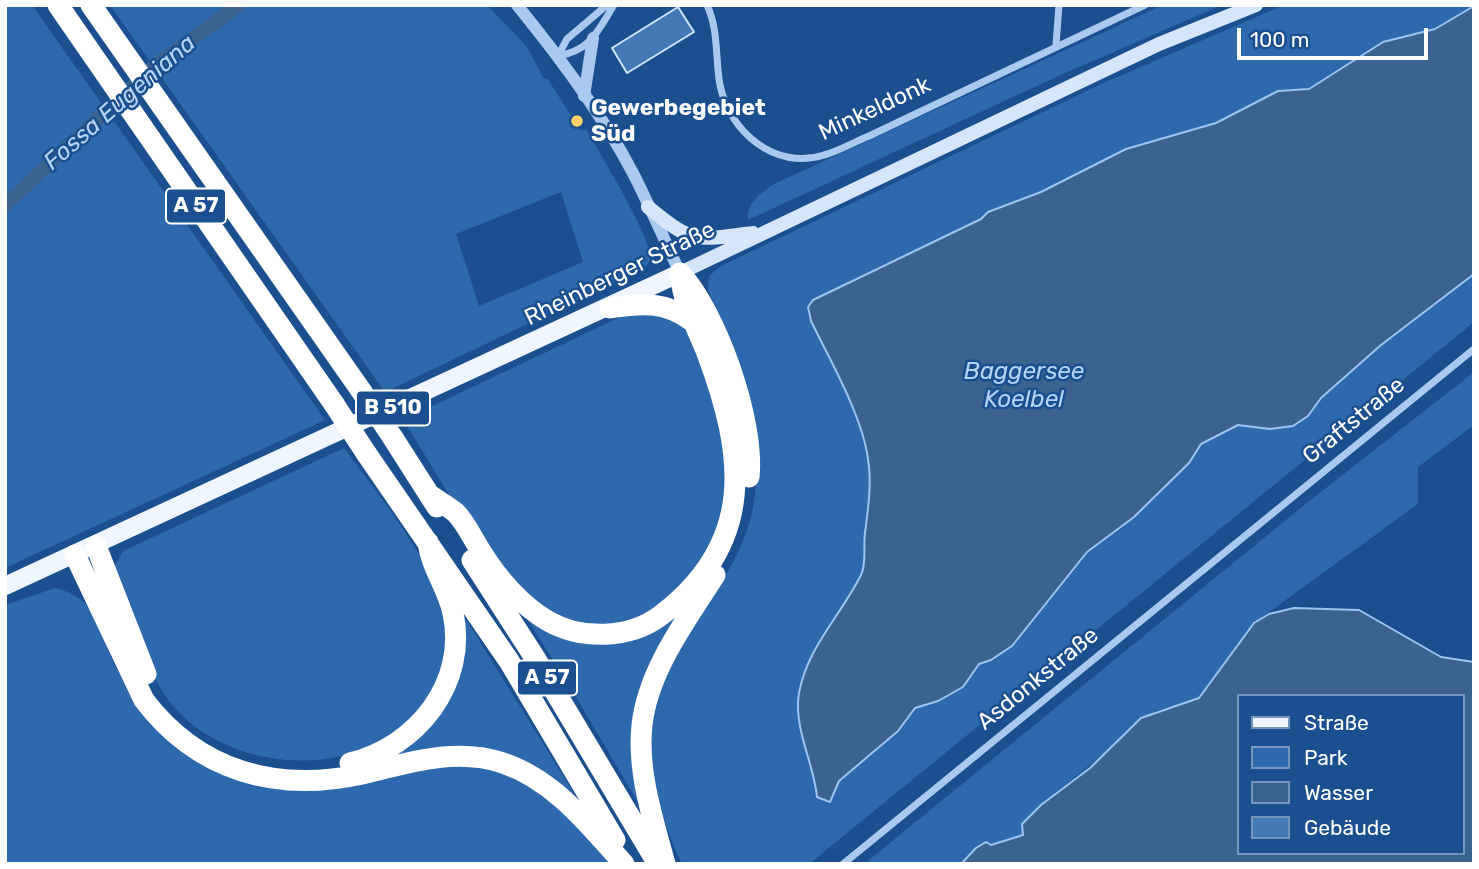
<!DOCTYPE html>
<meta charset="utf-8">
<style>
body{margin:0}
#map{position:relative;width:1479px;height:869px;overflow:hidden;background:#1b4f8f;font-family:Rubik,sans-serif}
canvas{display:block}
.frame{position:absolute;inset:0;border:7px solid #fff;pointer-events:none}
.legend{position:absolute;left:1237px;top:694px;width:228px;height:161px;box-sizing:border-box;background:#1b4f8f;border:2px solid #7695bc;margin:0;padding:9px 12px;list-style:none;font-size:21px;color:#fff}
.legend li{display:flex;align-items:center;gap:14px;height:35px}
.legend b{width:35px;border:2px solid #7695bc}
.scale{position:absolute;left:1237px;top:28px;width:191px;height:32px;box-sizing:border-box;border:4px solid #fff;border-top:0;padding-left:9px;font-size:21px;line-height:24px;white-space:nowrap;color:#fff;-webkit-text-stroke:5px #1b4f8f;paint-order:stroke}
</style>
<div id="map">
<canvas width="1479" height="869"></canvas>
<div class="frame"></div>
<ul class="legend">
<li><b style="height:9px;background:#f0f6ff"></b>Straße</li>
<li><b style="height:19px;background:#2e69ad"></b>Park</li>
<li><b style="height:19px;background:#3c6290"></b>Wasser</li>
<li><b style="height:19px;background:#4478b7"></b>Gebäude</li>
</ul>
<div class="scale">100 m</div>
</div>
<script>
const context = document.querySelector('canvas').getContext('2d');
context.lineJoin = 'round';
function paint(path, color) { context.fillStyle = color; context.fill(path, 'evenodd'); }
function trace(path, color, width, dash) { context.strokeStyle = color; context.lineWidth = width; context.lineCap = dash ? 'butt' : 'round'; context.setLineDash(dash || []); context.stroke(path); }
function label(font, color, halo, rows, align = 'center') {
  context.font = font + ' Rubik,sans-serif'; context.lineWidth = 5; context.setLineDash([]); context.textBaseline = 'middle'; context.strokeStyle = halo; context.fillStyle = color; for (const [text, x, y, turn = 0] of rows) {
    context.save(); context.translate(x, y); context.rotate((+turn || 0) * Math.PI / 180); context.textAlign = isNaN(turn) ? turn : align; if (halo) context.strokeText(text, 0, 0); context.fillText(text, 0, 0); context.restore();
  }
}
paint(new Path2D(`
 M5 5H32L325 420 5 568Z
 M110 5H487L527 47 544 79 547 78 581 131 586 129C599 152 648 232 650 255 651 261 647 265 643 269L385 392ZM561 192 583 262 479 306 456 234Z
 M1163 5H1222L1056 77 748 220C747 202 760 194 772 185Z
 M1284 5 1474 6 1435 29 1382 42 1309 89 1278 91 1216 123 1126 149 1041 192 988 212 981 219 855 278 829 295 820 297 868 458 870 509 865 533 863 571 798 708 809 762 815 776 817 797 830 802 839 781 898 731 915 708 938 701 969 680 979 664 991 660 1012 646 1087 552 1134 517 1189 463 1201 444 1238 425 1280 428 1308 416 1321 398 1381 345 1474 274V322L809 864H682C651 798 636 722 674 655 682 640 693 625 703 611 727 575 750 539 755 495 764 426 732 354 708 290L709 276 721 266 1099 85Z
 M644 310 680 319C687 331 696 343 702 356 709 373 728 447 729 465 733 550 643 665 551 613 492 579 441 478 403 420L620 317Z
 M1474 372V425L1418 467V504L1254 623 1199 698 1186 704 1157 710 1041 805 1024 835 1004 843 976 848 961 864H864L1308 502Z
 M344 448C376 491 435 564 446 616 451 642 444 669 431 692 385 775 257 780 188 721 147 686 133 623 115 575V565L123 551Z
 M55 588C111 602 96 648 126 681 154 713 201 748 234 777L479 766 511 776 570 811 610 864H5V605Z
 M684 602 658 655 643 811 569 685 523 613 583 637Z
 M459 608 575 795 525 764 384 760 424 727Z`), '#2e69ad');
const water = new Path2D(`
 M1474 6V274L1381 345 1321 398 1308 416 1293 426 1270 429 1238 425 1201 444 1189 463 1134 517 1087 552 1012 646 991 660 979 664 963 687 938 701 915 708 898 731 839 781 830 802 817 797C814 763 793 728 799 693 807 648 841 615 861 575 867 563 863 546 865 533 868 509 872 484 868 459 862 415 830 360 811 321L808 307 813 300 981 219 988 212 1041 192 1126 149 1216 123 1278 91 1309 89 1383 42 1435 29Z
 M1294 608 1359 610 1441 657 1474 662V864H961L976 848 986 842 991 845 1023 835 1022 824 1041 805 1090 768 1141 718 1199 698 1254 623 1269 614ZM1239 696H1463V853H1239Z`);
paint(water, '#3c6290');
trace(water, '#9cc4f0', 2);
trace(new Path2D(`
 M5 205 156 65 239 5`), '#3c6290', 14);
const building = new Path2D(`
 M678 7 694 32 627 73 612 48Z`);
paint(building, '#4478b7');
trace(building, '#cfe3fa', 2);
trace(new Path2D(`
 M707 5C719 31 715 58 720 85 729 131 775 171 824 155 839 151 854 142 869 136L1145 5
 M1056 45 1059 5
 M558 56C591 50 597 32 614 5
 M558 56 567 39 607 5
 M843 864 1474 349`), '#a9c9ee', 7);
trace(new Path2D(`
 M517 5C560 58 602 114 634 175 650 207 665 241 680 273
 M584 96 593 38`), '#a9c9ee', 12);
trace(new Path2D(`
 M648 207C694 245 696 240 753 233
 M680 273 1159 44 1256 5`), '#d6e6fa', 14);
trace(new Path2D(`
 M5 586 680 273`), '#f0f6ff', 18);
trace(new Path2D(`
 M58 5 334 404
 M91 5 362 392
 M680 273C717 313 755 422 749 477
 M610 308C642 303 665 301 692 321
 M393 438 437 507
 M366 453 509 661 615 840
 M430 495C438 501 448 506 456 513 466 523 474 541 482 553 498 579 522 606 548 621 581 640 629 639 660 616 757 543 745 455 707 353 696 326 683 303 680 273
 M96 546 146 674
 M75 555 144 700C198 771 276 793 362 774 408 763 456 747 503 763 554 780 589 825 624 864
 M472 560 535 658 658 864
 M350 763C417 747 468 683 453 613 448 588 431 568 428 542
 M665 864C653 819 637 772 642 725 648 670 686 621 715 575`), '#fff', 21);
trace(new Path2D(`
 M362 392 393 438
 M334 404 366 453`), '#fff', 21);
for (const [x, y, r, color] of [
 [577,121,7,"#ffd166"]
]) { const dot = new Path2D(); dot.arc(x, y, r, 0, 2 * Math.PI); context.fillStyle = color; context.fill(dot); trace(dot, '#1b4f8f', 2.5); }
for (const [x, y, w] of [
 [196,206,60],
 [393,408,74],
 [547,678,60]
]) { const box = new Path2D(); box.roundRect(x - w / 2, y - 17.5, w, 35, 5); context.fillStyle = '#1b4f8f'; context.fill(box); trace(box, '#fff', 2); }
label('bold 21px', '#fff', null, [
 ["A 57",196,206],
 ["B 510",393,408],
 ["A 57",547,678]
]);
label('bold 23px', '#fff', '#1b4f8f', [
 ["Gewerbegebiet",591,108],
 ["Süd",591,134]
], 'left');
label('23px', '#fff', '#1b4f8f', [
 ["Minkeldonk",875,109,-25],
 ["Rheinberger Straße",620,274,-26],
 ["Graftstraße",1354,421,-39],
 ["Asdonkstraße",1038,679,-39]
]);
label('italic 24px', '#b5d3f5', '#1b4f8f', [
 ["Fossa Eugeniana",120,103,-41],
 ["Baggersee",1024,372],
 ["Koelbel",1024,400]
]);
</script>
